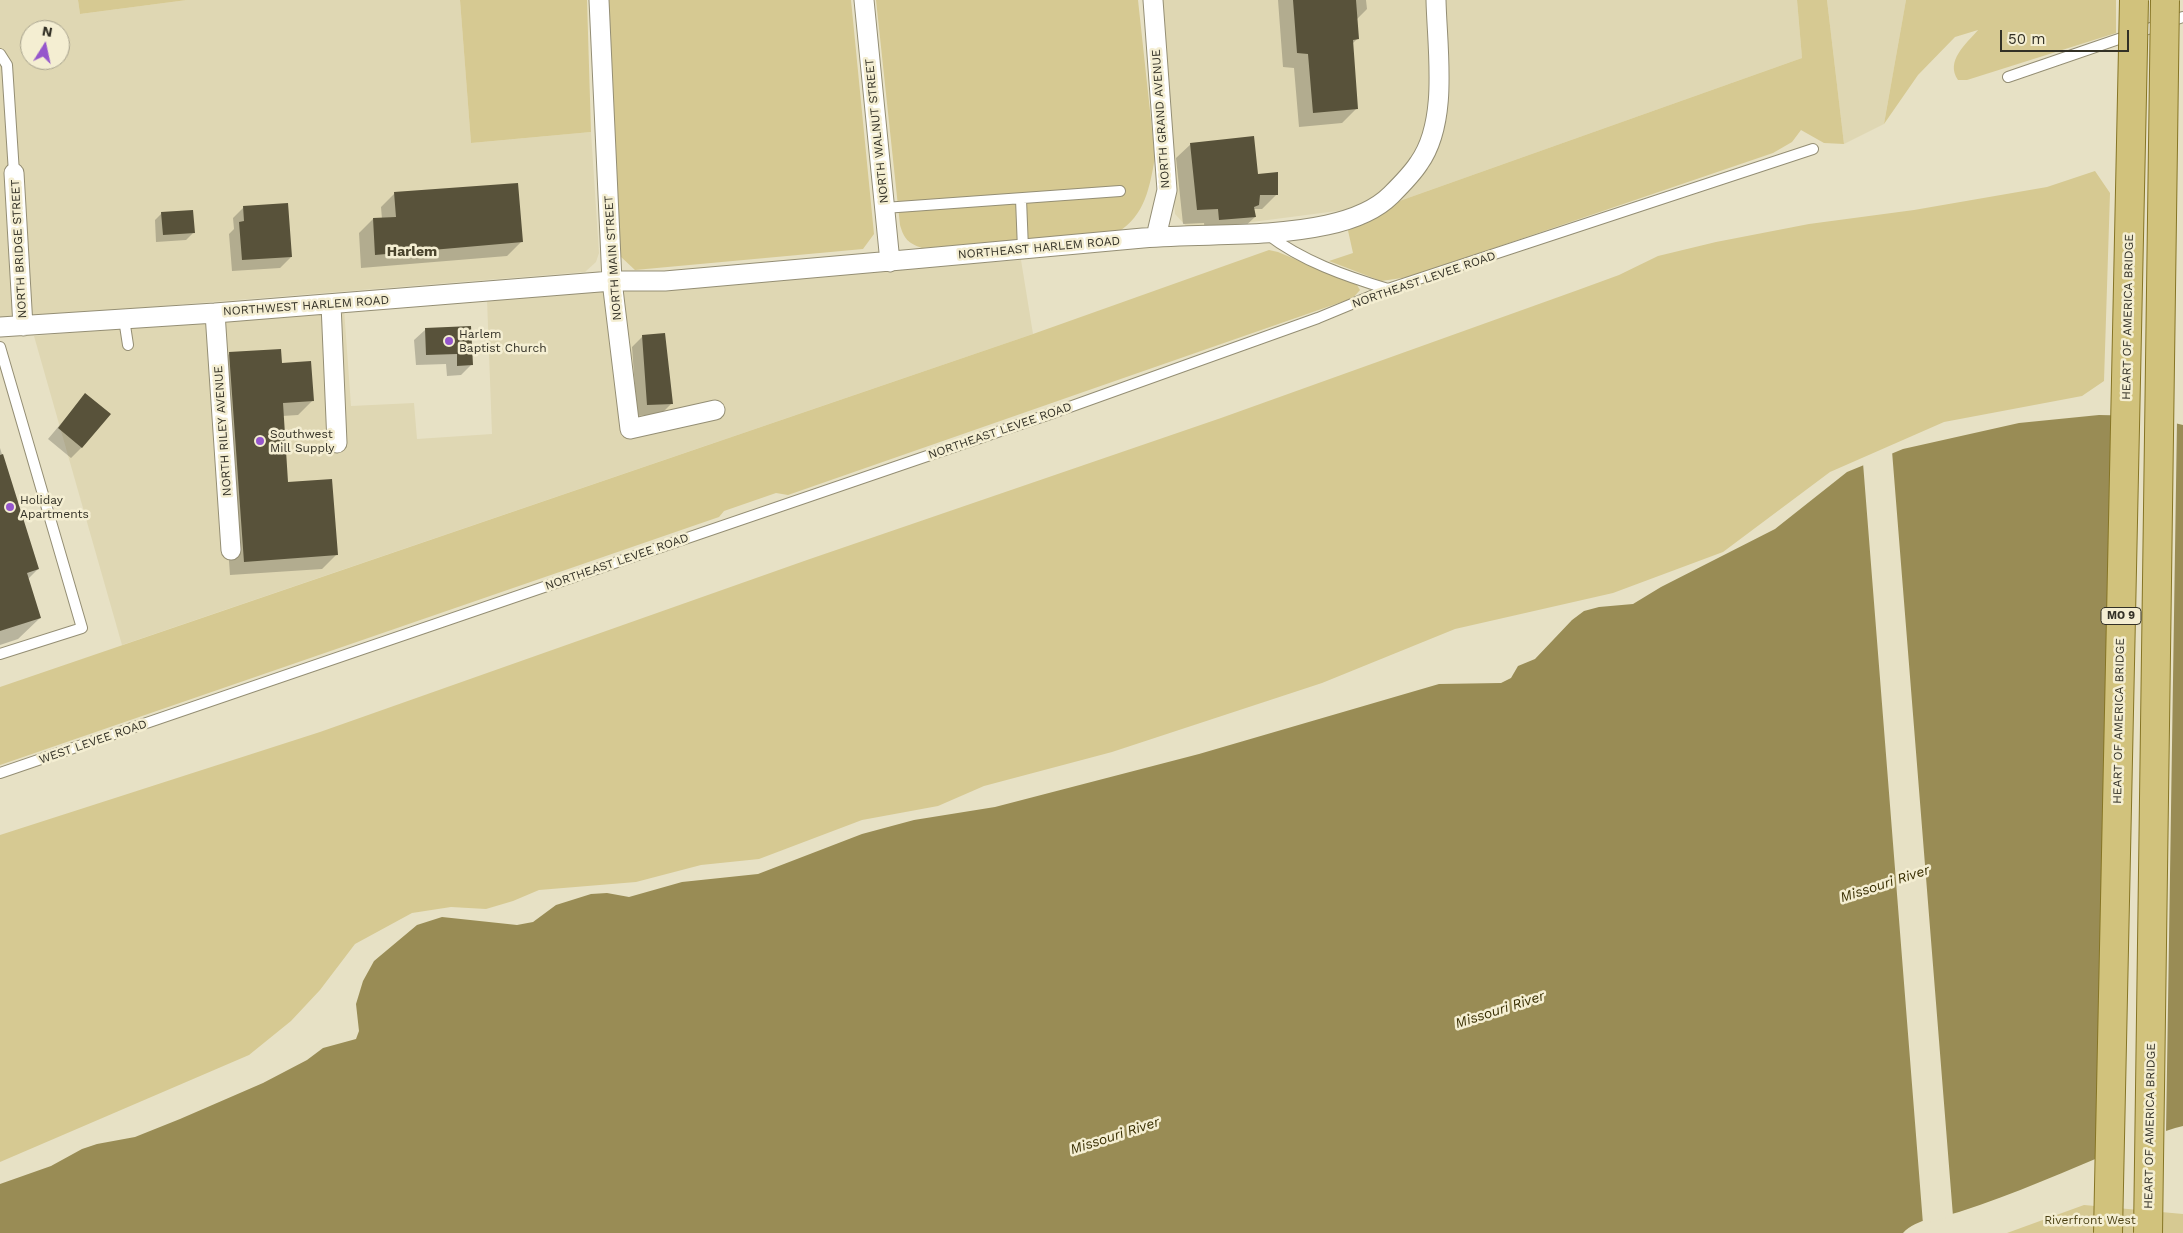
<!DOCTYPE html>
<style>
body{margin:0}
#map{position:relative;width:2183px;height:1233px;overflow:hidden;background:#e7e1c5;font-family:"Work Sans",sans-serif}
canvas{display:block}
.north{position:absolute;left:20px;top:20px;width:50px;height:50px;box-sizing:border-box;background:#f4eed2;border:1px solid #a7a28d;border-radius:50%;rotate:10deg;font-size:14px;font-weight:700;line-height:20px;text-align:center;color:#333126}
.north::after{content:'';display:block;margin:auto;width:18px;height:22px;background:#9556cc;clip-path:polygon(50% 0,100% 100%,50% 72%,0 100%)}
.scale{position:absolute;left:2000px;top:30px;width:129px;height:22px;box-sizing:border-box;border:2px solid #333126;border-top:0;padding-left:6px;font-size:15px;line-height:18px;white-space:nowrap;color:#333126;-webkit-text-stroke:4px #f4eed2;paint-order:stroke}
</style>
<div id="map">
<canvas width="2183" height="1233"></canvas>
<div class="north">N</div>
<div class="scale">50 m</div>
</div>
<script>
const context = document.querySelector('canvas').getContext('2d');
context.lineJoin = 'round';
function paint(path, color) { context.fillStyle = color; context.fill(path, 'evenodd'); }
function trace(path, color, width, dash) { context.strokeStyle = color; context.lineWidth = width; context.lineCap = dash ? 'butt' : 'round'; context.setLineDash(dash || []); context.stroke(path); }
function label(font, color, halo, rows, align = 'center') {
  context.font = font + ' "Work Sans",sans-serif'; context.lineWidth = 5; context.setLineDash([]); context.textBaseline = 'middle'; context.strokeStyle = halo; context.fillStyle = color; for (const [text, x, y, turn = 0] of rows) {
    context.save(); context.translate(x, y); context.rotate((+turn || 0) * Math.PI / 180); context.textAlign = isNaN(turn) ? turn : align; if (halo) context.strokeText(text, 0, 0); context.fillText(text, 0, 0); context.restore();
  }
}
paint(new Path2D(`
 M0 0H78L80 14 187 0H460L471 143 591 132 599 253 596 262 585 272 0 319ZM30 30H60V60H30Z
 M1160 0H1797L1802 58 1391 204 1198 229 1187 227 1175 214Z
 M1827 0H1906L1884 124 1844 144Z
 M1021 260 1033 334 122 645 34 336 344 309 351 406 414 403 417 439 492 434 487 299Z`), '#dfd7b3');
paint(new Path2D(`
 M78 0H187L80 14Z
 M460 0H587L591 132 471 143Z
 M608 0H851L874 234 863 249 635 270 620 256Z
 M876 0H1138L1155 157C1150 186 1145 216 1118 232L922 248C908 243 904 239 900 225Z
 M1797 0H1827L1844 144 1824 143 1801 130 1792 142 1773 153 1409 277 1381 281 1329 261 1353 253 1347 226 1391 204 1802 58Z
 M1906 0H2116V33L1967 80H1958C1945 61 1966 44 1978 30L1955 37 1918 75 1884 124Z
 M2095 171 2110 193 2104 381 2082 396 1944 422 1830 472 1723 552 1613 593 1455 629 1322 683 1112 752 984 786 938 806 862 820 759 859 701 865 636 882 539 890 513 901 486 909 451 907 412 913 355 944 320 990 291 1021 249 1055 0 1162V835L320 732 807 560 1221 418 1578 290 1619 275 1658 256 1716 242 1809 224 1914 210 2047 187Z
 M1269 250 1278 252 1357 285 1360 290 1353 298 788 495 776 493 724 511 719 517 0 765V687L1033 334Z
 M2084 1205 2183 1214V1233H2007Z`), '#d6c992');
paint(new Path2D(`
 M2099 415 2145 416 2183 425V1126C2162 1131 2142 1140 2122 1148 2068 1170 2015 1194 1959 1212 1940 1218 1917 1218 1903 1233H0V1184L51 1166 82 1149 97 1144 135 1137 180 1119 263 1083 307 1060 323 1048 356 1039 359 1031 356 1004 363 981 374 961 417 925 442 917 517 925 533 922 556 905 591 894 607 893 629 897 682 882 758 874 862 834 914 820 995 807 1199 754 1439 684 1501 683 1511 678 1518 666 1535 659 1572 620 1584 611 1599 607 1633 604 1661 587 1775 529 1847 472 1903 449 2019 423Z`), '#998c55');
paint(new Path2D(`
 M2111 413H2145L2177 421 2166 1134 2098 1160Z
 M1892 451 1953 1216 1923 1224 1863 463Z`), '#e7e1c5');
paint(new Path2D(`
 M1278 0H1366L1367 9 1356 20 1358 38 1352 44 1357 108 1342 123 1299 127 1294 68 1283 67Z
 M1191 144 1257 175 1277 194 1262 209H1253L1255 217 1240 231 1205 233 1204 223 1183 224 1176 158Z
 M395 193 521 242 507 256 361 268 359 233 373 219H382L381 207Z
 M244 207 291 257 280 268 232 271 229 234 234 229 233 218Z
 M162 213 193 233 186 240 156 242 155 220Z
 M425 330 472 364 461 375 447 376 446 364 416 365 414 340Z
 M643 336 672 403 661 414 637 416 632 347Z
 M230 353 281 364 313 400 298 415 282 416 287 484 336 555 322 569 230 575 215 368Z
 M85 395 82 447 71 458 48 439Z
 M0 448 38 569 28 579 40 618 18 639 0 645Z`), '#0003');
paint(new Path2D(`
 M1293 0H1356L1359 39 1353 40 1358 109 1313 113 1308 54 1297 53Z
 M1254 136 1258 174 1278 172V195H1260L1259 205 1254 207 1256 217 1219 220 1218 209 1197 210 1190 143Z
 M518 183 523 242 375 255 373 218 396 217 394 192Z
 M288 203 292 257 242 260 239 222 244 221 243 206Z
 M193 210 195 233 163 235 161 212Z
 M471 326 473 365 457 366V354L426 355 425 328Z
 M665 333 673 404 647 405 642 335Z
 M281 349 282 363 311 361 314 401 283 403 288 482 332 479 338 555 244 562 229 352Z
 M85 393 111 414 82 448 58 428Z
 M3 454 39 569 27 573 41 618 0 631V455Z`), '#58523a');
const lane = new Path2D(`
 M0 54 7 65 14 173
 M2008 77 2183 17
 M1021 199 1023 249
 M884 208 1120 191
 M1267 234C1302 261 1345 276 1388 289
 M124 319 128 345
 M0 347 82 628 0 654
 M0 773 1050 414 1318 318 1388 289 1813 149`);
const street = new Path2D(`
 M599 0 612 281 630 429 715 410
 M864 0 890 262
 M1153 0 1167 190 1156 237
 M14 173 23 326
 M331 304 337 443
 M215 313 231 550
 M0 327 215 313 612 281H665C824 267 984 253 1143 238 1204 233 1267 238 1327 225 1350 220 1375 211 1391 195 1401 185 1412 174 1419 163 1449 121 1437 48 1436 0`);
trace(lane, '#948e74', 12);
trace(street, '#948e74', 21);
trace(lane, '#fff', 10);
trace(street, '#fff', 19);
const primaryBridge = new Path2D(`
 M2108 1233 2134 0
 M2148 1233 2165 0`);
trace(primaryBridge, '#867525', 30, []);
trace(primaryBridge, '#d1c27c', 28);
for (const [x, y, r, color] of [
 [449,341,5,"#9556cc"],
 [260,441,5,"#9556cc"],
 [10,507,5,"#9556cc"]
]) { const dot = new Path2D(); dot.arc(x, y, r, 0, 2 * Math.PI); context.fillStyle = color; context.fill(dot); trace(dot, '#f4eed2', 2); }
for (const [x, y, w] of [
 [2121,616,40]
]) { const box = new Path2D(); box.roundRect(x - w / 2, y - 8.5, w, 17, 4); context.fillStyle = '#f4eed2'; context.fill(box); trace(box, '#333126', 1); }
label('bold 11px', '#333126', null, [
 ["MO 9",2121,616]
]);
label('12px', '#333126', '#f4eed2', [
 ["NORTH GRAND AVENUE",1161,119,-94],
 ["NORTH WALNUT STREET",877,131,-96],
 ["NORTHEAST HARLEM ROAD",1039,248,-5],
 ["NORTH BRIDGE STREET",19,249,-93],
 ["NORTH MAIN STREET",613,258,-94],
 ["NORTHEAST LEVEE ROAD",1424,280,-19],
 ["NORTHWEST HARLEM ROAD",306,306,-4],
 ["HEART OF AMERICA BRIDGE",2128,317,-89],
 ["NORTH RILEY AVENUE",223,431,-94],
 ["NORTHEAST LEVEE ROAD",1000,431,-19],
 ["NORTHEAST LEVEE ROAD",617,562,-19],
 ["HEART OF AMERICA BRIDGE",2119,721,-89],
 ["WEST LEVEE ROAD",93,742,-19],
 ["HEART OF AMERICA BRIDGE",2150,1126,-89]
]);
label('12px', '#333126', '#f4eed2', [
 ["Harlem",459,334],
 ["Baptist Church",459,348],
 ["Southwest",270,434],
 ["Mill Supply",270,448],
 ["Holiday",20,500],
 ["Apartments",20,514]
], 'left');
label('12px', '#493f12', '#f4eed2', [
 ["Riverfront West",2090,1220]
]);
label('bold 14px', '#49432c', '#f4eed2', [
 ["Harlem",412,252]
]);
label('italic 14px', '#382e00', '#f4eed2', [
 ["Missouri River",1885,884,-18],
 ["Missouri River",1500,1010,-18],
 ["Missouri River",1115,1136,-18]
]);
</script>
